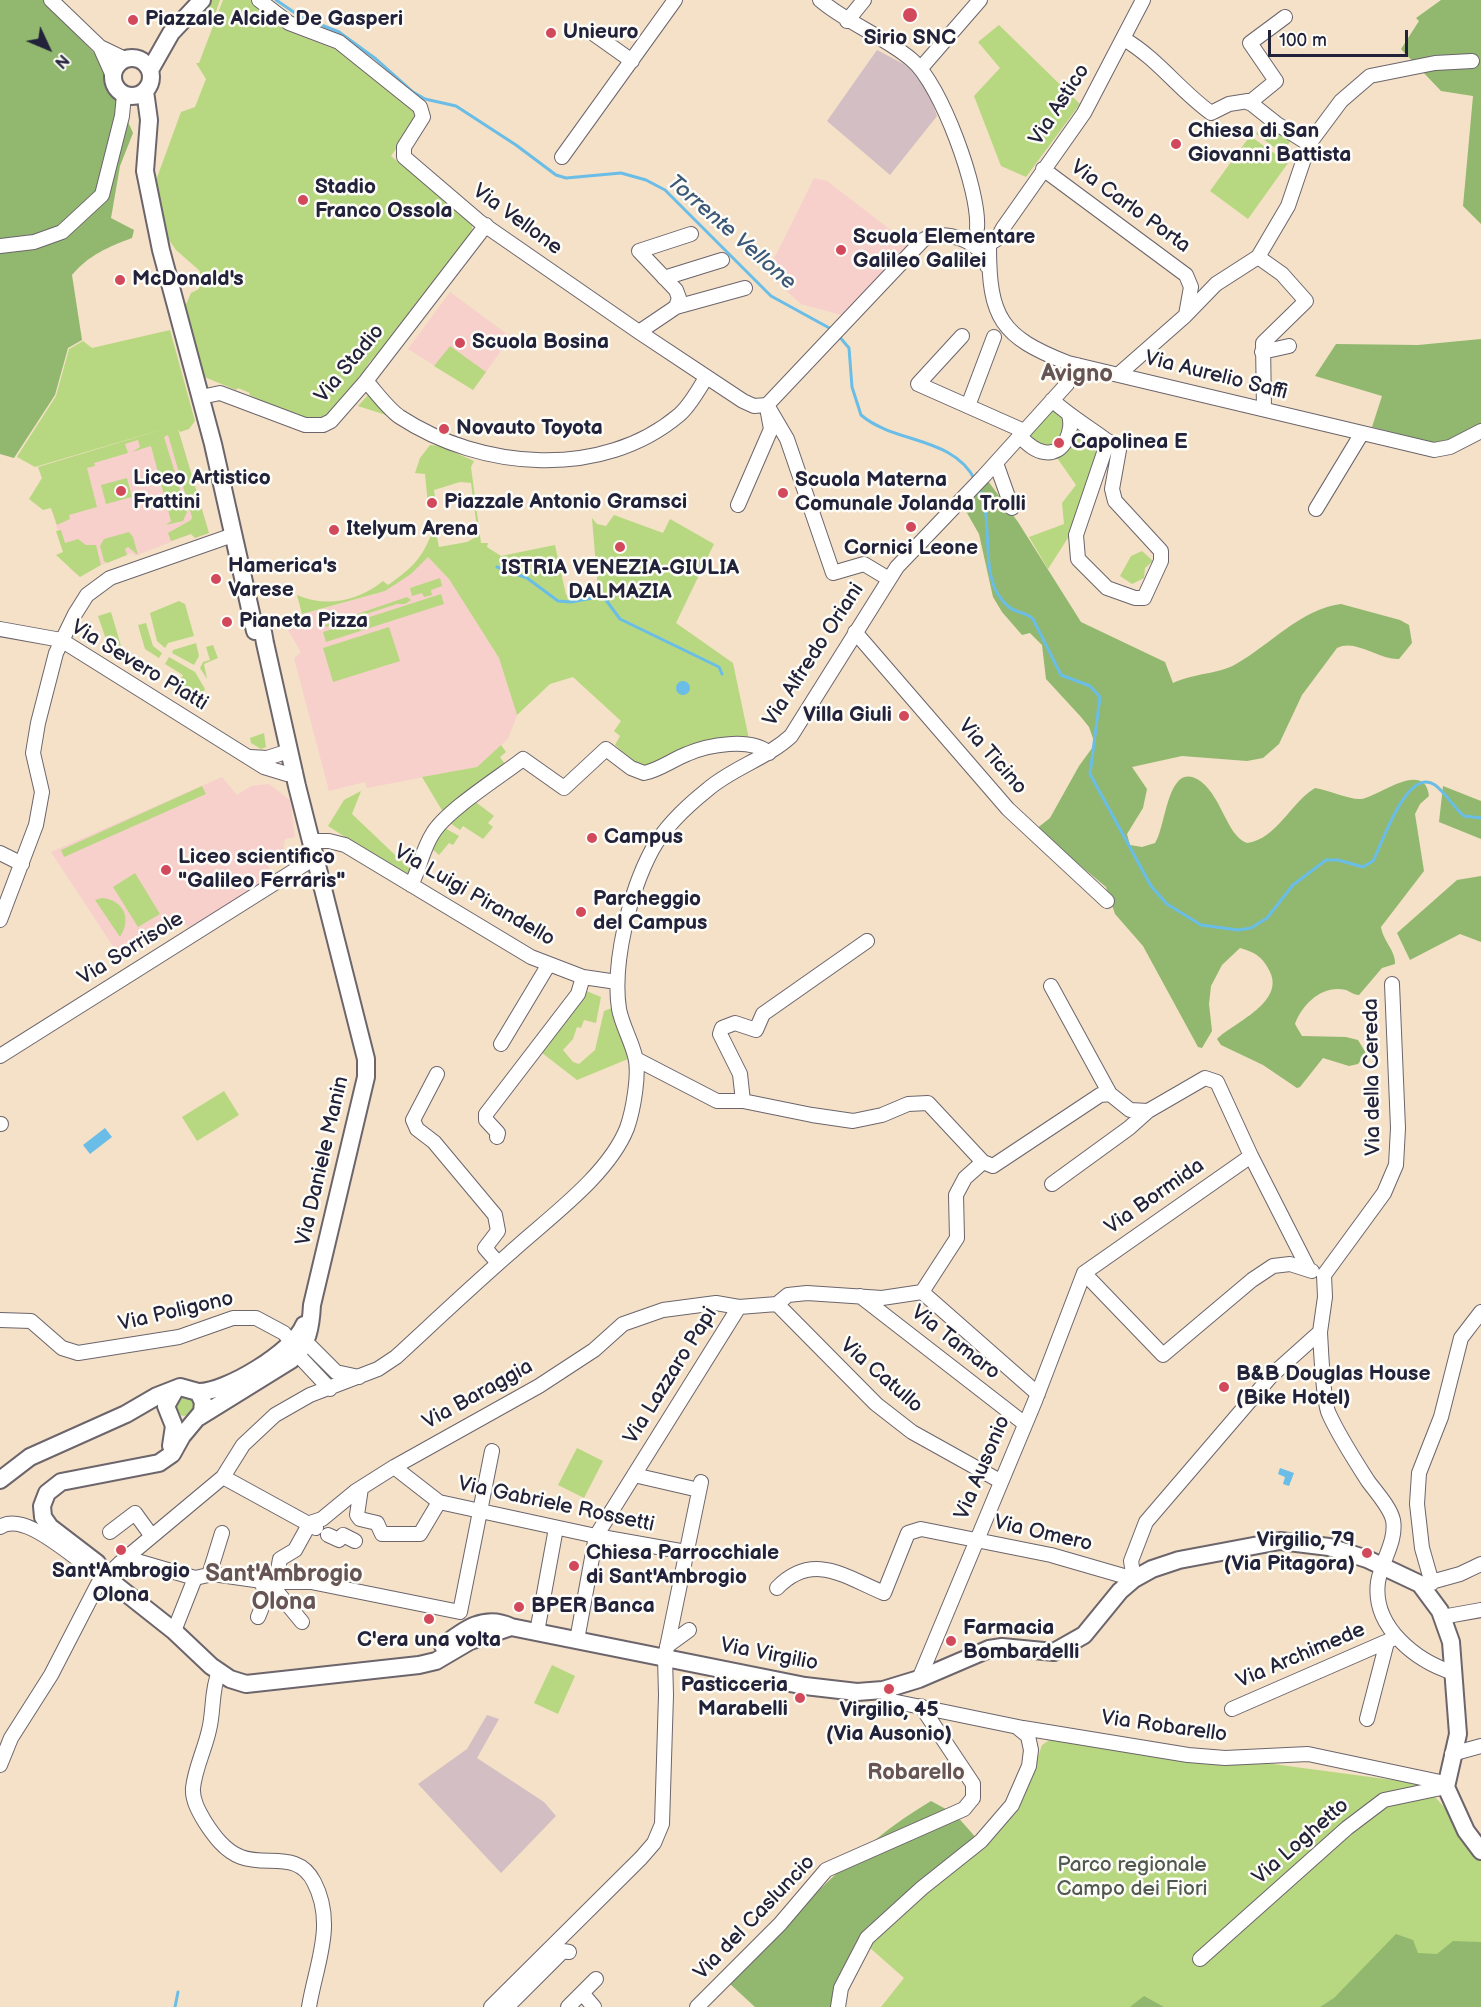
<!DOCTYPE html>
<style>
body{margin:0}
#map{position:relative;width:1481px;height:2007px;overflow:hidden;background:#f4e1c7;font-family:"Balsamiq Sans",sans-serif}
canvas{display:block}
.north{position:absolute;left:18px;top:18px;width:60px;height:60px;-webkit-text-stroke:4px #fdfcf7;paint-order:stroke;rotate:134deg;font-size:16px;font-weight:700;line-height:24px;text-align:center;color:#22223b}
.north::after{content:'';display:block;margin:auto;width:21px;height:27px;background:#22223b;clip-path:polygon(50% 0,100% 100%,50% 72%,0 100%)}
.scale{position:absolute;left:1268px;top:30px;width:140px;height:27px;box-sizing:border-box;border:3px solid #22223b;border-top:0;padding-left:8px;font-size:18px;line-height:21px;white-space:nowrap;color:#22223b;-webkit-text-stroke:4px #fdfcf7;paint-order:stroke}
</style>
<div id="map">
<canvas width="1481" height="2007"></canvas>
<div class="north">N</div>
<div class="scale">100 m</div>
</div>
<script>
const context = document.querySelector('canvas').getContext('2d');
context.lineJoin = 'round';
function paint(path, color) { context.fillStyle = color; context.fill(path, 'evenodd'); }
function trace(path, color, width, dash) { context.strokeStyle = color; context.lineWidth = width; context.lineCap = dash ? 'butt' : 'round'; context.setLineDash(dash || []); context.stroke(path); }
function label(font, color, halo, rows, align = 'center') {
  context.font = font + ' "Balsamiq Sans",sans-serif'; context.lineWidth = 5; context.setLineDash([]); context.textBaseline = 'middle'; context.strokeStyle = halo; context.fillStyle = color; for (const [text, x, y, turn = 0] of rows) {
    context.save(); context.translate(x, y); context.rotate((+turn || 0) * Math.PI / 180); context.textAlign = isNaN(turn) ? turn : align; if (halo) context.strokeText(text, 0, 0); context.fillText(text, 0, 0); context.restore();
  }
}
paint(new Path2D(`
 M814 178 827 181 909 244 841 315 801 304 763 270 776 255Z
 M450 292 511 337 473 390 408 349Z
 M177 426 209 533 195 538 191 534 135 556 132 553 91 569 80 577 70 569 38 467Z
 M428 557 449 579 499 658 517 715 508 739 477 767 367 788 365 782 329 791 294 658 301 652 282 620 385 591Z
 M222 777 237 795 251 786 269 784 290 800 295 837 285 839 283 853 267 865 273 874 189 930 186 925 172 923 120 957 51 852Z`), '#f7d0cc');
paint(new Path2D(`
 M877 50 911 68 928 90 937 116 890 175 827 121Z
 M487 1715 499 1719 477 1758 544 1802 556 1816 501 1873 418 1784 467 1749Z`), '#d2bec3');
paint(new Path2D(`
 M210 0H220L211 26 197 16Z
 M223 0H250L288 31 342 52 410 105 417 115 416 122 391 156 473 224 471 233 393 338 390 339 368 364 366 371C354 385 341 407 324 416 308 425 266 402 249 395L250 393 238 388 236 390 202 376 184 309 191 293 199 289 200 271 176 250 167 237 162 225 155 183 181 112 195 107 206 79 196 63H199Z
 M999 25 1080 104 1026 177 1001 166 974 96 1000 68 978 42Z
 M1264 123 1290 142 1282 153 1256 134Z
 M1250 136 1288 163 1248 219 1210 191Z
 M170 330 195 421 189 429 180 432 178 429 209 533 195 538 191 534 171 541 168 533 191 520 192 517 168 435 164 437 187 512 183 521 166 525 171 521 151 446 132 452 140 447 138 440 125 444 128 453 94 463 95 466 87 468 97 507 69 515 70 519 57 525 51 508 43 510 29 499 42 478 38 467 177 425 35 467 17 457 18 455 56 396 69 349 83 341 92 348Z
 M450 346 486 372 473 390 434 366Z
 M369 394 389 416 358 406Z
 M1053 404 1065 415 1068 432 1054 447 1037 443 1026 434Z
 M1077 424 1103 442 1075 527 1048 569 1029 537 1064 524 1062 503 1076 485 1055 455C1068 446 1075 440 1077 424Z
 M430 445 440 446 474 461 471 467 481 543H488L487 547 501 556 555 545 566 595 598 591 592 518 597 524 606 526 614 515 663 533 670 519 714 544 676 623 733 663 749 739 649 767 639 766 615 745 620 736 614 731 621 721 573 677 550 684 517 715 499 658 449 579 428 557 411 574 385 591 302 614 297 595C327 608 358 601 383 581L388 585C412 568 421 560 432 533L436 532 439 547 467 542 478 536 471 483 460 482 434 490 436 504 428 505 425 474 415 473 420 458Z
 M127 478 132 497 106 504 101 485Z
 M61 530 65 543 78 539 86 545H96L101 565 80 577 56 555 63 552 56 531Z
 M129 532 133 537 138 555 128 547 125 549 127 555 107 563 104 561 100 546 104 539Z
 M1142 551 1153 561 1145 568 1144 578 1132 584 1120 576 1131 556Z
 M440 578 442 586 431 590 432 595 424 597 422 593 412 596 410 588Z
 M441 594 444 604 326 642 323 632Z
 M407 597 411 600 405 604H397L326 627 325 625Z
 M179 601 185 604 194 636 168 643 165 648 157 641 150 613Z
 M111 612 124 656 115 658 106 650 109 648 98 616Z
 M146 623 153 646 162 653 159 658 145 649 138 625Z
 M389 627 400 661 333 682 323 648Z
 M196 643 199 656 194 665 172 653 173 650Z
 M213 645 218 658 204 664 207 679 200 668 203 662 210 660 206 647Z
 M169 657 195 672 205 689 196 704 174 691 183 675 165 664Z
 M264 733 266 747 261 749 251 743 250 738Z
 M501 745 506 752 500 757 507 767 446 817 422 777 477 767Z
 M202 786 206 794 64 857 61 850Z
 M361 791 352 814 413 872 409 878 328 826 344 800Z
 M473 800 494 816 488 823 493 827 483 839 463 826 460 830 450 823Z
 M443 827 459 836 453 845 449 843 439 855 428 845Z
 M135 873 160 914 138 927 113 887Z
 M102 898C124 900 132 919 120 937L95 900Z
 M584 990 601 997 596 1023 584 1020 581 1028 577 1027 573 1039 563 1050 573 1062 579 1064 595 1050 604 1011 612 1008 628 1059 577 1080 537 1049Z
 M224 1091 239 1115 197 1141 182 1117Z
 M174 1406a10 10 0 1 1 20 0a10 10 0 1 1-20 0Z
 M577 1448 603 1461 584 1498 558 1485Z
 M552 1665 575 1676 558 1714 534 1703Z
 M1051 1739 1250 1761 1423 1784 1446 1809 1481 1859V2007H881L904 1978 869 1947 920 1895 971 1858 1004 1825 1024 1797 1042 1745Z`), '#b7d880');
paint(new Path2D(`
 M0 0H43L100 59 133 133 120 166 111 218 134 230 132 238C108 247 89 255 72 275L82 340 68 348 55 395 14 458 0 454Z
 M1441 0H1481V224L1463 206 1473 96 1441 91 1401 49 1419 21 1416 18Z
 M1481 339V423L1442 445 1372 427 1382 396 1315 376 1336 344 1418 345Z
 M988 481 1018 522 1081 622 1165 662 1173 683C1194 673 1220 674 1236 664 1270 645 1301 609 1341 604L1400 620 1409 625 1412 643 1399 659C1379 660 1355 638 1337 648L1302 695 1279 744 1263 758 1247 761 1182 756 1132 767 1147 789 1143 808 1127 834 1130 845 1142 847 1155 843C1166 828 1167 763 1197 779 1221 792 1226 836 1247 843 1277 839 1291 802 1315 788 1328 790 1350 800 1361 799 1376 798 1425 758 1429 796L1420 804 1415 814 1424 871 1381 927C1383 941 1396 951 1395 964L1382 968 1359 995C1354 995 1351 992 1346 990 1323 984 1302 1004 1295 1024L1302 1036 1346 1037 1358 1040 1366 1053 1358 1064 1349 1066 1323 1058 1300 1087 1297 1088 1263 1065 1221 1045 1217 1039C1233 1023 1287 1002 1269 970 1262 956 1254 952 1240 948L1222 965 1211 986 1209 1004 1212 1031 1202 1048 1198 1047 1143 946 1115 914 1106 887 1036 829 1050 818 1079 766 1095 744 1089 727 1081 717 1046 679 1042 645 1030 633 1022 635 1002 612 993 597 979 534 963 506Z
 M1443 786 1481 801V839L1439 822Z
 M1481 876V942L1460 934 1410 960 1397 933 1457 880Z
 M931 1801 955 1814 978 1840 863 1936 849 1979 844 2007H755L729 1983C792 1918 853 1847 931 1801Z
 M1396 1934 1413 1940 1418 1953 1437 1954 1453 1941 1481 1942V2007H1320L1334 1998Z
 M1144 1996 1164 2007H1130Z`), '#91b86e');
paint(new Path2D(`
 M676 688a7 7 0 1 1 14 0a7 7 0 1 1-14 0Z
 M105 1128 112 1137 90 1154 83 1145Z
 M1280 1468 1294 1473 1289 1486 1283 1484 1285 1477 1278 1474Z`), '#6abde6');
trace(new Path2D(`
 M276 0 301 17 339 32 376 59 413 92 425 99 456 106 516 145 556 175 566 178 621 173 646 180 665 190 771 296 833 330
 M838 335 849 348 852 387 861 415C895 444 953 436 975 480
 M978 486C997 523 975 580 1009 607 1016 613 1026 612 1033 619L1061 675 1090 686 1100 697 1090 774 1151 886 1167 904 1201 925 1238 930 1251 928 1267 918 1293 885 1326 860H1338L1363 867 1373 861C1382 844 1407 766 1435 785 1446 793 1453 807 1464 816L1481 818
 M497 567 527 578 558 601 571 602 603 596 620 619 719 667 722 674
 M175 2007 178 1992`), '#6abde6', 3);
const minor = new Path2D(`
 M51 0 100 47 125 59
 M259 0 289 23 339 42 420 107 423 117 404 147V157L480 222 639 332 743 401 754 406 767 405
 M820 0C848 24 884 36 912 60 941 84 980 191 977 228
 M847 21 864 0
 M594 34 632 61
 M1124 39C1158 59 1180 91 1211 113L1229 104 1248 101 1277 124 1309 144
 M100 47 113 76
 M921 68 980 0
 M1249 103 1276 81 1250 43 1285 17
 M562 157 675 0
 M1043 169 1186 275 1191 287 1186 315
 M0 246 34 242 62 232 102 195 122 116 124 95
 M989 246C989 318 1001 337 1068 363L1434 450 1450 447 1481 431
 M981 249 997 239 1003 228 1084 113 1143 0
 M1258 257 1282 274 1306 301 1263 343 1264 409
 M664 278 722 260
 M676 307 745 288
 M639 332 676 307 679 298 676 290 639 251 691 234
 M962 336 918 384 1024 431
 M1262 352 1289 346
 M1119 374 1185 316 1216 284 1258 257 1288 206 1309 144 1341 101 1370 76 1435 63 1472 61
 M366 381C376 392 388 409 400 417 481 470 602 480 679 415 690 406 698 390 706 378
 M201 397 220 393 305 425H323L331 421 366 381 486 225
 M1052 400C1073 419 1097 432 1119 450L1112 489 1115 501 1161 551V561L1144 598H1135L1107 588 1078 559 1076 535 1108 441
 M767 405 923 240C938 231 965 236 978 249 982 253 985 260 987 266
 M767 405 787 439 833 573 864 564 889 579
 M968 406 994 337
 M1019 436C1026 442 1034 451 1044 452 1064 456 1074 430 1069 415
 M996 463 1012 508
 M738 505 771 429 768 413
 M1316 509 1362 433
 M0 629 61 640 264 767 287 774 295 773
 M855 632 1008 809 1107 901
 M250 757 267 758 289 751
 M313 841H329L345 845 531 957 583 977 617 982
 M0 853 22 864
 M411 885C420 868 422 850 433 833 447 810 500 777 523 759L564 788 606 749 631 768 644 773C659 770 672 760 687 754 708 745 750 737 769 753
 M0 920 36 825 42 792 33 753 38 723 56 653 75 614 87 595 110 578 233 535
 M1051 986 1110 1094
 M501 1044 549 964
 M0 1056 316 857
 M636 1059 717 1101H743L812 1115 853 1121 882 1115 908 1104 928 1103 983 1162 993 1166 1100 1095 1110 1094 1130 1110 1148 1111 1205 1078 1217 1082 1251 1156 1308 1268
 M437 1074 413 1120 417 1129 434 1142 495 1215 498 1231 485 1248 498 1263
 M743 1101 740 1074 720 1034 722 1028 735 1023 756 1030 763 1014 867 941
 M0 1124H1
 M497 1137 498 1133 486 1120V1114L578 994 583 977
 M1052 1184 1129 1128 1148 1111
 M1084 1273 1163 1355 1252 1280 1273 1266 1290 1264 1312 1271
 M1084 1273 1251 1156
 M922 1292 1038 1394
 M860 1296 1025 1424
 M777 1304 876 1404 912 1432 1000 1481
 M0 1320 31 1321 62 1348 78 1353 179 1337 233 1318H256L284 1333 292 1343 306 1342 336 1372 359 1377
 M1320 1332C1321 1349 1323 1403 1329 1414 1340 1438 1354 1459 1368 1481 1376 1492 1390 1507 1393 1520 1397 1541 1381 1562 1378 1582 1372 1627 1416 1661 1454 1673
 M298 1355 330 1389
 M394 1467 439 1502 596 1536 686 1552
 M634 1475 699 1490
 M223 1477 316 1528
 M361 1488 357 1515 360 1519 377 1523 382 1534H420L439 1502
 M0 1527C28 1509 80 1567 107 1578
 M110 1532 135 1513 151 1535
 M328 1535 339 1540 343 1535 355 1541
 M120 1563 223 1477 243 1445 275 1415 310 1395 378 1369 396 1357C434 1322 471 1287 510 1253 548 1218 608 1176 627 1128 633 1111 640 1073 635 1056 631 1040 622 1025 619 1009 612 963 630 891 652 850 664 828 687 806 707 790 732 768 766 759 791 736L897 567 983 477 1067 384 1077 365
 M209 1575 222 1533
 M195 1578 213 1574 269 1582H311L460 1612
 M276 1581 280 1559 295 1550 310 1523 322 1519 356 1491 394 1467 539 1386 594 1350 623 1324 663 1310 716 1303 739 1307
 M269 1582 302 1622
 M1432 1583 1422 1548 1417 1504 1419 1473 1441 1417 1461 1338 1481 1312
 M1424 1584 1460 1574 1481 1564
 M777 1588C813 1551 845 1577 884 1593L908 1533 921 1529 1051 1555 1134 1579 1131 1561 1146 1522 1272 1375 1320 1332 1325 1297 1324 1275 1384 1193 1396 1165 1398 1128 1392 984
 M460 1612 492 1451
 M258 1617 267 1595 261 1582
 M1442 1617 1481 1610
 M537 1632 556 1528
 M577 1640 596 1536 739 1307 777 1304 788 1295 807 1293 882 1298 922 1292 957 1238 956 1195 965 1178 983 1162
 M667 1646 689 1630
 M219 1672C211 1690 214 1711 209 1730 205 1749 195 1768 193 1788 192 1800 199 1812 205 1822 214 1836 225 1851 241 1857 267 1867 298 1850 314 1882 336 1924 316 1964 309 2007
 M919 1679 1035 1401 1084 1273
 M883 1690 892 1701 1023 1728 1188 1755 1225 1758 1308 1754 1445 1783
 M1232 1709 1397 1637
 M1367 1719 1387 1642
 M1452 1754 1481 1746
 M0 1765 11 1738 51 1675 98 1584 120 1563 130 1559 195 1578 174 1631
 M1200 1959 1347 1828 1384 1800 1446 1787
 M582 1993 594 2007
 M491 2007 641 1858 654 1843 662 1824 666 1695 665 1657 701 1482
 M507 2007 563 1951 569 1952
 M568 2007 596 1979
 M697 2007 780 1924 826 1870 964 1809 973 1798V1784L921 1706
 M838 2007 841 1988 867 1938 922 1888 981 1841 1012 1805 1029 1766 1031 1750 1028 1736 1017 1727`);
const major = new Path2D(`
 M113 77a19 19 0 1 1 38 0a19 19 0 1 1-38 0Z
 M150 70 171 33 202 0
 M145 91 149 120 145 171 161 250 213 444 255 631
 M198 1392C225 1393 294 1351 304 1325
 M199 1417 291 1360C308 1347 311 1325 312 1305L366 1077V1059L297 786 265 643 263 632 253 620
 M171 1446 174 1426 166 1406 175 1390
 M0 1480 30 1457 126 1414 157 1396 180 1387 198 1392 203 1402 202 1412 182 1436 172 1454 159 1463 61 1482 47 1493 42 1506 43 1517 50 1527 97 1563 107 1578 174 1631 211 1666 230 1679 246 1684 419 1665 436 1661 470 1641 511 1627 805 1686 857 1692 883 1690 919 1679 989 1649 1002 1647 1054 1652 1084 1635 1120 1591 1134 1579 1152 1569 1179 1560 1280 1541 1329 1547 1367 1559 1420 1584 1440 1611 1451 1642 1458 1734 1446 1787 1466 1831 1481 1851
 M443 1646C464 1630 484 1614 511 1627`);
trace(minor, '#6c656c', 16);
trace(major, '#6c656c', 20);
trace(minor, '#fff', 14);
trace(major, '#fff', 16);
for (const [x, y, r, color] of [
 [910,15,8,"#d1495b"],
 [133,20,6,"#d1495b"],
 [551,33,6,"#d1495b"],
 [1176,144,6,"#d1495b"],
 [303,200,6,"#d1495b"],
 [841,250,6,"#d1495b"],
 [120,280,6,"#d1495b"],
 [460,343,6,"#d1495b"],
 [444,429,6,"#d1495b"],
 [1059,443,6,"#d1495b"],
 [121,491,6,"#d1495b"],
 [783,493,6,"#d1495b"],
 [432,503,6,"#d1495b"],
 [911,527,6,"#d1495b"],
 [334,530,6,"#d1495b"],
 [620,547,6,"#d1495b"],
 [216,579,6,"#d1495b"],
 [227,622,6,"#d1495b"],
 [904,716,6,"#d1495b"],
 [592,838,6,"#d1495b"],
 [166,870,6,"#d1495b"],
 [581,912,6,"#d1495b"],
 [1224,1387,6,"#d1495b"],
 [121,1550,6,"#d1495b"],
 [1367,1553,6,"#d1495b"],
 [574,1566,6,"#d1495b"],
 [519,1607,6,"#d1495b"],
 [429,1619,6,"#d1495b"],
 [951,1641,6,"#d1495b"],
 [889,1689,6,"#d1495b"],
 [800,1698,6,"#d1495b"]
]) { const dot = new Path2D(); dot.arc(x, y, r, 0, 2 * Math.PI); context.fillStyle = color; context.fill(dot); trace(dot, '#fdfcf7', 2); }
label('bold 21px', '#22223b', '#fdfcf7', [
 ["Piazzale Alcide De Gasperi",145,20],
 ["Unieuro",563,33],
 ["Sirio SNC",910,39,"center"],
 ["Chiesa di San",1188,132],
 ["Giovanni Battista",1188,156],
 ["Stadio",315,188],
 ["Franco Ossola",315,212],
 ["Scuola Elementare",853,238],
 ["Galileo Galilei",853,262],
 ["McDonald's",132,280],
 ["Scuola Bosina",472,343],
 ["Novauto Toyota",456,429],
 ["Capolinea E",1071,443],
 ["Liceo Artistico",133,479],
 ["Frattini",133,503],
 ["Scuola Materna",795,481],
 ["Comunale Jolanda Trolli",795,505],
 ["Piazzale Antonio Gramsci",444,503],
 ["Itelyum Arena",346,530],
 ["Cornici Leone",911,549,"center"],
 ["Hamerica's",228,567],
 ["Varese",228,591],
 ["ISTRIA VENEZIA-GIULIA",620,569,"center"],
 ["DALMAZIA",620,593,"center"],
 ["Pianeta Pizza",239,622],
 ["Villa Giuli",892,716,"right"],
 ["Campus",604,838],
 ["Liceo scientifico",178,858],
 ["\"Galileo Ferraris\"",178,882],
 ["Parcheggio",593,900],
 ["del Campus",593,924],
 ["B&B Douglas House",1236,1375],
 ["(Bike Hotel)",1236,1399],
 ["Virgilio, 79",1355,1541,"right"],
 ["(Via Pitagora)",1355,1565,"right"],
 ["Chiesa Parrocchiale",586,1554],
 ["di Sant'Ambrogio",586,1578],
 ["Sant'Ambrogio",121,1572,"center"],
 ["Olona",121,1596,"center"],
 ["BPER Banca",531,1607],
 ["Farmacia",963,1629],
 ["Bombardelli",963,1653],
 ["C'era una volta",429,1641,"center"],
 ["Pasticceria",788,1686,"right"],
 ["Marabelli",788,1710,"right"],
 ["Virgilio, 45",889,1711,"center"],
 ["(Via Ausonio)",889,1735,"center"]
], 'left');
label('21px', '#22223b', '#fdfcf7', [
 ["Via Astico",1060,105,-57],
 ["Via Carlo Porta",1130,207,36],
 ["Via Vellone",517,220,36],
 ["Via Stadio",350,364,-50],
 ["Via Aurelio Saffi",1216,376,14],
 ["Via Alfredo Oriani",814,655,-57],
 ["Via Severo Piatti",139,666,31],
 ["Via Ticino",992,757,49],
 ["Via Luigi Pirandello",474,896,30],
 ["Via Sorrisole",131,949,-32],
 ["Via della Cereda",1373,1077,-91],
 ["Via Daniele Manin",323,1161,-77],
 ["Via Bormida",1155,1197,-35],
 ["Via Poligono",176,1312,-13],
 ["Via Tamaro",955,1343,38],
 ["Via Lazzaro Papi",671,1376,-58],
 ["Via Catullo",881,1376,41],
 ["Via Baraggia",478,1395,-29],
 ["Via Ausonio",983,1468,-67],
 ["Via Gabriele Rossetti",556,1505,12],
 ["Via Omero",1043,1534,13],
 ["Via Virgilio",769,1655,11],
 ["Via Archimede",1301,1656,-23],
 ["Via Robarello",1164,1727,8],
 ["Via Loghetto",1301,1842,-41],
 ["Via del Casluncio",755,1918,-46]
]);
label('21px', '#4f5950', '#fdfcf7', [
 ["Parco regionale",1132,1866],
 ["Campo dei Fiori",1132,1890]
]);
label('italic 22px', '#3b5877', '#fdfcf7', [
 ["Torrente Vellone",731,233,41]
]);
label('bold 22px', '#675455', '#fdfcf7', [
 ["Robarello",916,1773]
]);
label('bold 24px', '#675455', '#fdfcf7', [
 ["Avigno",1077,375],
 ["Sant'Ambrogio",284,1575],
 ["Olona",284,1603]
]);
</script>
